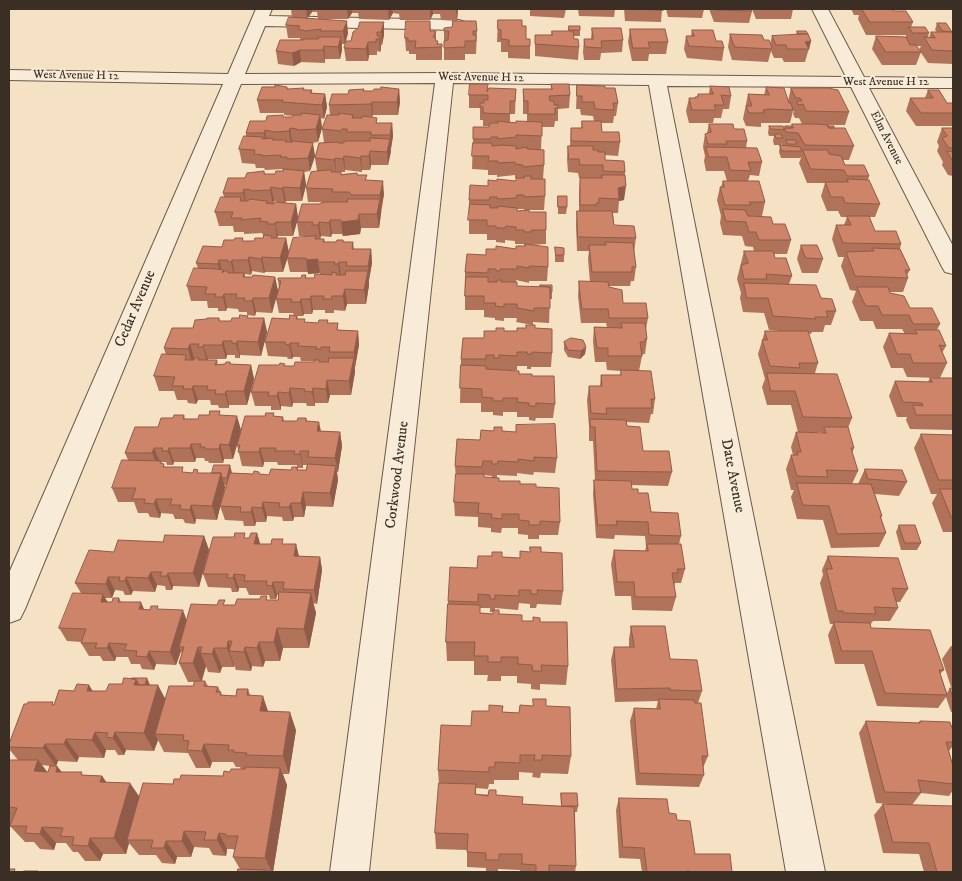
<!DOCTYPE html>
<style>
body{margin:0}
#map{position:relative;width:962px;height:881px;overflow:hidden;background:#f5e1c3;font-family:"IM FELL DW Pica",serif}
canvas{display:block}
.frame{position:absolute;inset:0;border:10px solid #3b2e25;pointer-events:none}
</style>
<div id="map">
<canvas width="962" height="881"></canvas>
<div class="frame"></div>
</div>
<script>
const context = document.querySelector('canvas').getContext('2d');
context.lineJoin = 'round';
function trace(path, color, width, dash) { context.strokeStyle = color; context.lineWidth = width; context.lineCap = dash ? 'butt' : 'round'; context.setLineDash(dash || []); context.stroke(path); }
function paint(path, color) { context.fillStyle = color; context.fill(path, 'evenodd'); }
function label(font, color, halo, rows, align = 'center') {
  context.font = font + ' "IM FELL DW Pica",serif'; context.lineWidth = 4; context.setLineDash([]); context.textBaseline = 'middle'; context.strokeStyle = halo; context.fillStyle = color; for (const [text, x, y, turn = 0] of rows) {
    context.save(); context.translate(x, y); context.rotate((+turn || 0) * Math.PI / 180); context.textAlign = isNaN(turn) ? turn : align; if (halo) context.strokeText(text, 0, 0); context.fillText(text, 0, 0); context.restore();
  }
}
const minor = new Path2D(`
 M256 9H272L269 16 459 20 465 22 467 25 465 28 459 30 265 26 245 74 445 73 846 77 812 9H828L864 77 953 78V88H869L953 246V274L945 272 942 267 851 87 667 86 825 872H786L649 85 453 83 369 872H330L435 83 241 84 25 609 20 619 9 623V573L223 84 9 80V70L228 74Z`);
trace(minor, '#6a5b4c', 2);
paint(minor, '#f8ecd8');
paint(new Path2D(`
 M291 9H458L457 21 441 20 440 14H433L430 20H400L399 14 393 13 389 20 359 19 358 13H352L348 19H318L317 12H312L308 18 348 33 345 44H342V50L340 59H325V63L301 62 294 66 278 64 276 51 300 40V38H288L286 25 292 17Z
 M530 9H566L564 18 530 16Z
 M578 9H615L614 17 579 16Z
 M624 9H662L661 22 625 21Z
 M666 9H704L702 18 668 17Z
 M709 9H751L752 11 749 23 714 22Z
 M752 9H793L791 19H756Z
 M851 9H892L894 11 913 22 911 27 929 33 928 37 929 38 931 32H937L935 30 937 23 953 32V64L928 63 919 50 921 46H916L921 52 916 65H882L872 49 876 36 906 37V35H866L858 19 859 15H854Z
 M498 20 522 26 526 39H530V59L508 58V52H501V42H497Z
 M430 21 431 31H436V41L438 44H442V60H416V54H409V51H406L405 38Z
 M384 22V35L382 45H381V49L380 52 377 51V55H369L368 61H346L344 48 351 41Z
 M569 26 580 30V36H573L574 39 579 47 578 60 535 56V35H551L552 31H568Z
 M444 28 477 31 476 54H465V60H444Z
 M592 28 623 40 622 52 601 53 600 60H584L583 52 584 39H591Z
 M630 29 668 42 666 54H649L648 61H632L628 42Z
 M692 30 716 41 724 48 722 61 687 58 684 49 686 36H691Z
 M797 31 811 41 805 62H784L782 58H774L771 51 768 62 732 60 728 47 730 34 764 40 770 44 772 36 796 35Z
 M551 84 570 95 569 108 558 109V121H555L554 127H542L541 149 544 165 543 179 545 196 544 210H529V212L546 230V244L531 245 548 267 547 281H529V283L516 280V282L517 286 552 292V299H550L549 323 533 322V325L516 322 517 318H504V321L495 320V318L484 317V310H465V272L486 255 516 249 524 246V244H515V241L505 240V243L496 242V240H487V234H469V200L488 186 516 181 523 178H515V175L497 177V175H488V170L472 169 473 139 490 126H483V120H480V108H469V95L488 91 516 89 515 114H510V122L516 123 527 121V114H523V89H551ZM517 209H524V211H517Z
 M577 85 605 88 618 103 616 116H614L613 123H601L602 132 620 142 618 156 605 155V160L625 172 624 200 619 201 618 213H613L614 225 636 238 634 252 636 267 634 281H631L630 286H609L623 303 648 318 646 329 647 339 645 354H643L642 356 639 371 655 399 653 414H651L649 423 626 422 627 426 643 451 672 472 668 486 631 485 632 489 638 493 651 512 681 536 679 544 685 569 681 583H675L674 587 676 597 672 611 632 610 631 596H615L611 564 614 550 645 551 646 547 645 536 615 535 614 539 596 538 593 494 594 480H595L593 441H589V427L587 400 589 386H600L601 375H620L621 371 607 370 606 362H595L593 341 594 327H607L606 323H581L578 296 579 281 590 282 588 259 589 251H577L576 225 577 211H579V192L580 178H579L578 173 568 172 567 159 568 146H570L571 128H581L582 121H594L593 116 581 115 580 109H576Z
 M710 86 731 96 729 109H723L721 118H714L713 123H689L686 111 689 98H695V97H697L698 94H709Z
 M287 87 288 89 312 90V93L325 94 327 107 324 119 321 118 322 128 318 142 312 143 315 156 310 171 304 172 306 185 302 201H286L285 203 296 204 298 218 293 236H278L277 238H273H286L289 253 283 272H265L264 273 252 271 251 275 245 274V277H275L278 291 272 313 256 312 255 316 247 315V312H239L238 309 227 308 226 311H218V308H208L207 301H191L187 286 198 268 196 263 222 247 243 241H254L263 238 264 235H263L262 233 244 234V232H234L233 226H219L215 212 224 197 223 193 245 178 264 171 265 174H275L283 171 282 169 265 170 264 168H256L255 164 242 163 239 149 246 136V133L266 121 284 117H293V116L284 115V113H260L257 100ZM274 201 282 203 273 204Z
 M766 87 788 101 791 88 849 112 845 125H824L834 128 854 146 849 160H843L845 165 869 176 868 180 880 204 875 217H869L875 231 901 244 900 249 910 270 907 275 908 278 903 292H890V293L910 308 940 324 937 330 946 346 942 353 947 363 940 378 907 377 903 368H891L883 347 889 333 905 334 902 329H876L873 321H860L852 302 856 291 850 290 841 266 844 257H838L832 239 836 225H844L847 217H841L838 211H827L821 196 825 183H807L799 163 801 158 800 157V158H781L779 152 780 145H782L781 143V145H774L773 141 774 136H769L768 133 769 126 785 128V126H792V124H802L799 118H795L793 114 794 111H793L790 123H761V127L746 126 743 119 748 94 764 95Z
 M364 89V91H373L399 89 400 102 398 115H373L372 117H369L377 123H392L393 136 388 165H371L370 170H362V172L345 170V172H341V174L357 173 358 175 367 180 384 194 379 228H361L360 234 343 236 342 234H332L331 237 321 236 320 239H324L325 242H336L343 240 344 242H353L354 249H371L372 263 369 280V285L366 304H347L345 311 334 310V313H325V310H313L312 314H304L303 316H297L298 319 306 323H328L339 330 358 331 359 345 355 367V372L351 395H330L328 403H315V406H307L306 403H293L292 407 281 406V410H271V406H255L251 392 285 366H294L314 362V361H301L300 357H293L292 359H288L287 357 268 356 265 342 289 319 294 316 293 313H279L276 299 279 288 278 280 301 278 306 275V278H314L320 275V273L308 274V272H290L287 258 314 237 299 236 297 222 322 202H308L306 188 317 171 315 158 324 142 322 129 330 115 329 105 348 94Z
 M928 90 947 103H953V126H916L906 111 910 98H925Z
 M709 124 734 129 747 141 746 148 762 162 759 176 750 175 748 181 765 202 762 216H748L773 224 791 240 787 254H774L775 258 792 276 789 284 821 298 836 311 831 325H825L823 332H812L811 334 808 333 818 363 815 373 852 418 848 428 854 448 852 453 858 471 852 484H858L865 469 907 482 899 496 875 494 882 516 881 518 886 533 879 547 831 548 823 520 797 519 791 497 794 490H791L786 469 791 455H793L791 447 796 432 822 433V432H798L791 405H767L762 387 765 379 758 354 765 331H780L769 330 764 313 743 312 740 298 741 293 737 279 744 251H754L753 247 745 246 742 236 723 235 720 223 721 216 717 200 720 187H721L723 181H727L724 171H706L704 161 705 156 703 147 705 134 707 133Z
 M942 128H953V176L948 175 942 165 943 162 937 151 939 146 937 142Z
 M558 196 567 207 566 214H558Z
 M801 245 823 259 818 273H802L797 259Z
 M555 247 564 255V262H555Z
 M219 318 220 321H231L248 318H264L267 332 261 356 240 355V358H235V355H227L226 359H208L207 360H217L218 365 225 364 230 362 231 364 251 365 254 379 247 405H229V408H219L218 405H211L210 400H198L196 404 188 403 187 400H177L174 391H159L154 376 166 355 164 348 193 328Z
 M535 328 552 353 551 367H531V369H527V366H517V370H499L532 376 555 404 553 418H536L535 421 529 420V417H517V412H503V416L493 415V412H481V403H460L461 359 484 338Z
 M564 342 586 347 585 354 580 359 568 357 564 350Z
 M930 378H953V430L910 429 906 420 907 417H897L889 396 895 381 928 382Z
 M184 415 185 419H198L221 415 241 430 274 416 283 417 284 421H297L306 418 307 421 321 431 340 432 342 446 338 472H337L338 480 333 507 306 506 304 517H294L293 521H283L282 517 267 516 266 522H256L255 526H244L243 521 225 520 220 506 217 520 196 519 195 524 185 523 183 519H175L173 514 161 513 160 518 150 517 148 513H138L134 502H118L112 488 128 460 125 453 158 427 173 418ZM237 445 242 466 263 467 264 462H277L278 465H297V467L291 470 269 475 232 473H185L165 467 161 462H166L167 465H173L174 462H195L196 458H204L205 461H208L209 463H223L224 459H233ZM303 465H307L306 470H298V468H303ZM224 485H227L220 505 225 487Z
 M502 431 557 458 555 473 534 472 533 475 517 473V476L497 475V478L499 481 520 484 536 487 560 522 558 535H539V539H528V535L518 534V528H502L501 533 491 532V528L478 527V517L455 516 454 502 456 480 455 466 480 440ZM484 475 492 476V478L484 477Z
 M921 434 953 435V532H943L932 503 937 494H931L914 448Z
 M899 525 921 543 917 550H901L896 532Z
 M257 533 260 544H296L299 556 320 557 322 570 317 604 313 603 316 613 309 648H283L280 661H265L263 667 252 666 251 671 236 670 234 665V667H222L220 673 208 672 206 666 202 681H205L208 686 218 687 222 695 236 696 248 689 250 695 268 711 296 730 289 774H283L287 785 273 872H238L240 869 233 857 235 851 233 849H227L226 856 213 855 209 848 194 847 191 857H177L175 864 162 863 156 855H139L129 843 126 854H103L100 861H85L78 852H73L66 843H56L54 850 40 849 34 842H25L10 826 11 824H9V760H18L9 749V744L54 704 74 691 89 685 92 691H106L150 685 165 698 193 686 195 682H188L179 663 182 654 181 651 176 665 156 664 154 670 142 669 140 664H131L128 657H116L115 661H103L100 656H89L81 643 82 642 67 641 59 628 81 593 75 583 114 552 163 542 204 536 209 550 199 587 173 586 172 590H166L165 586 157 585 155 592 133 591 131 595H125L123 591 115 590 112 598H105L108 602H112L119 598 121 602 144 610 159 609 187 620 226 605H235L268 600H278L279 595H277L276 599H270L269 595H249L246 588H239L238 592H232L231 588 208 587 203 574 246 538H249ZM158 740 164 752 188 753 196 768H210L212 762H233L236 767H240L241 769 230 772 223 776 180 779 173 784 139 796 106 782 102 776 84 775 62 772 56 766 58 761 77 762 79 757 104 758 106 750H115L118 755H124L126 750 154 751ZM42 765 50 766 48 772H47Z
 M541 552 563 591 561 605 537 604 536 608H530V604L519 603 518 610 495 608V610L499 614 522 621 540 622 568 666 566 685 540 684V690L531 689V684L517 683V676H501V681H487L488 675H474V661H447L446 642 448 601 477 568 502 557 519 558ZM480 608H490V612H493V614L480 613Z
 M828 556 908 589 900 602H896L898 608 890 621H873L870 625 871 628 944 670 940 674 947 693 950 688H953V712H951L946 697 938 708 877 706 864 664H835L828 635 833 624H830L820 583 823 575 822 570Z
 M631 626 670 659 702 691 698 703 708 756 703 768 704 775 699 787 636 785 630 721 634 708 656 709 658 701 615 702 611 660 614 647H629V639Z
 M951 646H953V687H951L942 659Z
 M533 699 546 706 571 756 568 774 541 773 540 778 532 777 533 773 519 772V780H494V784H489L488 789 476 788V794L496 795 522 804 561 806V793L578 806 577 812H575L576 866 575 872H520V870L498 869V872H486V868L467 867V850L436 849 435 833 439 784 438 770 471 726 489 711 503 706 502 712 519 713 533 706Z
 M866 721 918 723 920 721 953 731V746L949 751 953 766V790L949 796 921 793 912 805 953 872H924L919 854 883 853 874 815 883 804H890L876 803 859 733Z
 M619 798 669 813 677 820 695 854 732 872H642L640 859 619 858 616 810Z`), '#b07259');
paint(new Path2D(`
 M306 9H312V12L307 18Z
 M347 9H352V13L348 19Z
 M388 9H392L393 13 389 20Z
 M430 9H433V14L430 20Z
 M456 9H458L457 21Z
 M347 21 348 33 345 44 343 31Z
 M384 22V35L382 45 381 32Z
 M380 36 381 49 380 52 379 39Z
 M341 37 342 50 340 59 338 47Z
 M811 41 808 54 809 49 805 42Z
 M368 42 369 55 368 61 366 49Z
 M324 46 325 59V63L323 50Z
 M300 50 301 62 294 66 292 53Z
 M399 89 400 102 398 115 397 102Z
 M325 94 327 107 324 119 322 105Z
 M372 102 373 115 372 117 371 104Z
 M320 115 322 128 318 142 316 129Z
 M392 123 393 136 391 149 390 135Z
 M290 128 292 142 291 144 289 131Z
 M265 130 267 144 266 147 264 133Z
 M390 139 391 152 388 165 387 152Z
 M313 143 315 156 310 171 308 158Z
 M370 151 371 165 370 170 369 156Z
 M344 156 345 170V172L343 159Z
 M361 156 362 170V172L360 158Z
 M335 158 336 172V174L334 160Z
 M304 171 306 185 302 201 300 188Z
 M383 181 384 194 381 209 380 195Z
 M626 186 624 200 619 201 618 188Z
 M271 187 274 201 273 204 270 190Z
 M283 187 286 201 285 203 282 189Z
 M244 189 246 203V207L243 193Z
 M380 199 381 213 379 228 377 214Z
 M296 204 298 218 293 236 291 222Z
 M359 214 361 228 360 234 343 236 341 222Z
 M330 220 332 234 331 237 329 223Z
 M275 222 278 236 277 238 275 224Z
 M319 222 321 236 320 239 318 225Z
 M286 238 289 253 283 272 280 258Z
 M371 249 372 263 369 280 368 266Z
 M249 257 252 271 251 275 248 260Z
 M262 257 265 272 264 273 261 259Z
 M318 259V262L320 273 308 274 306 260Z
 M219 260 222 272 223 270 226 284 222 278 218 264Z
 M232 260 235 274 234 276 231 262Z
 M339 262 341 276 340 278 338 264Z
 M368 271 369 285 366 304 364 290Z
 M275 277 278 291 272 313 269 298Z
 M345 289 347 304 345 311 343 296Z
 M224 294 227 308 226 311 223 297Z
 M311 296 313 310 312 314 310 299Z
 M253 298 256 312 255 316 252 301Z
 M301 299 304 314 303 316 300 302Z
 M264 318 267 332 261 356 258 342Z
 M358 331 359 345 355 367 354 352Z
 M223 341 227 355 226 359 222 345Z
 M237 341 240 355V358L236 344Z
 M290 343 293 357 292 359 289 345Z
 M190 344 194 358 192 363 188 349Z
 M203 345 208 359 207 361 203 347Z
 M586 347 585 354 580 359 581 351Z
 M354 358 355 372 351 395 349 381Z
 M251 365 254 379 247 405 244 391Z
 M327 380 330 395 328 403 326 389Z
 M193 386 198 400 196 404 192 389Z
 M290 388 293 403 292 407 289 393Z
 M313 388 315 403V406L312 392Z
 M226 391 229 405V408L225 394Z
 M278 392 281 406V410L277 396Z
 M237 416 241 430 233 459 229 445Z
 M319 422 322 436 317 431Z
 M340 432 342 446 338 472 335 458Z
 M191 444 196 458 195 462 190 448Z
 M220 444 224 459 223 463 219 449Z
 M154 448 160 462 158 467 152 453Z
 M169 448 174 462 173 465 168 451Z
 M260 448 264 462 263 467 259 452Z
 M300 451 303 465V468L300 454Z
 M230 465 232 473 229 485 227 478Z
 M336 466 338 480 333 507 330 493Z
 M221 473 225 487 217 520 212 506Z
 M303 492 306 506 304 517 301 503Z
 M156 499 161 513 160 518 154 504Z
 M263 502 267 516 266 522 262 508Z
 M291 503 294 517 293 521 289 507Z
 M191 505 196 519 195 524 190 510Z
 M252 507 256 522 255 526 251 512Z
 M257 533 261 547 254 544Z
 M204 536 209 550 199 587 193 573Z
 M296 544 299 558 294 556Z
 M320 557 322 570 317 604 314 590Z
 M151 572 157 585 155 592 148 578Z
 M168 573 173 586 172 590 167 576Z
 M234 574 239 588 238 592 233 578Z
 M108 577 115 590 112 598 106 584Z
 M126 577 133 591 131 595 125 581Z
 M273 582 277 595 276 599 272 586Z
 M311 593 316 613 309 648 304 629Z
 M103 594 110 607 101 602Z
 M141 602 147 616 139 609Z
 M183 610 188 624 179 647 181 651 176 665 170 652Z
 M277 628 283 648 280 661 274 642Z
 M228 641 232 651H229L234 665V667L227 648Z
 M259 642 265 661 263 667 257 648Z
 M109 643 116 657 115 661 107 648Z
 M198 647 206 666 201 682 193 663Z
 M245 647 252 666 251 671 244 652Z
 M214 648 222 667 220 673 212 654Z
 M149 651 156 664 154 670 147 657Z
 M147 678 150 685 144 687Z
 M136 679 146 697 134 685Z
 M89 685 100 703 87 691Z
 M158 685 168 704 155 734 158 740 154 751 144 733Z
 M263 696 269 714 260 711Z
 M290 712 296 730 289 774 283 756Z
 M95 732 106 750 104 758 92 740Z
 M115 732 126 750 124 755 113 738Z
 M66 739 79 757 77 762 64 744Z
 M45 744 58 761 56 766 43 748Z
 M204 744 212 762 210 768 202 751Z
 M38 760 52 778 34 771Z
 M57 766 70 783 56 772Z
 M280 768 287 785 273 872H272L265 858Z
 M102 776 114 793 100 782Z
 M130 783 141 799 127 840 129 843 126 854 114 838Z
 M42 827 56 843 54 850 40 834Z
 M184 831 194 847 191 857 182 841Z
 M219 833 227 849 226 856 217 840Z
 M90 838 103 854 100 861 88 846Z
 M166 841 177 857 175 864 164 848Z`), '#905c49');
const building = new Path2D(`
 M627 9H662L663 10Z
 M715 9H751L752 11 716 10Z
 M862 9H892L894 11H906L913 22H870Z
 M289 17 347 21 343 31H320L321 29 305 31 298 29 300 26 286 25Z
 M498 20H522V26H526V39H530V46H509V40L501 39V30L498 29Z
 M406 21H430V31H436L433 37H435L436 41H438L437 44H442V47L415 48 416 41H408V38H405Z
 M453 21H476L477 31H473V35H476V41H465V47L444 48V41L448 40 449 31H444V28L452 27Z
 M360 22H384L381 32H377V36H380L379 39H376V42H368L366 49 344 48 346 41H351L353 32 358 28Z
 M937 23H946L952 32 943 31Z
 M569 26H580V30H569Z
 M909 27H925L929 33H913Z
 M592 28H621L623 40 601 41 602 48 585 47 584 39H593Z
 M630 29H665L668 42H648L650 48H633Z
 M692 30H713L716 41H722L724 48 689 46 686 36H694Z
 M552 31H573L574 39H578L579 47 535 44V35H552Z
 M797 31H806L808 34H799Z
 M931 32H953V51L932 50 924 37 935 38Z
 M730 34 762 35 764 40H769L772 47 771 49 735 47Z
 M808 34 811 41 805 42 809 49H787L786 45H776L772 36Z
 M876 36 906 37 910 45H916L921 52H886Z
 M319 37H341L338 47 324 46 323 50H300L292 53 276 51 280 40H303V39H318Z
 M470 84H488L487 92 489 88 516 89 515 101H510V114L483 113V107L480 106V103H484V100H488V95H469Z
 M551 84H569L570 95 549 96 550 101H554V105H558V108H555V114H528V101H524L523 89H552Z
 M275 85 287 87V89L304 88 303 90H312L310 93 325 94 322 105 282 102 283 100H257L262 87H275Z
 M577 85 605 86V88H615L618 103H613L614 110 595 109 594 102H582V96H577Z
 M710 86 729 87 731 96 721 95 724 105H714L716 110H692L689 98H696L695 97H698V94H713Z
 M381 87 399 89 397 102H372L371 104 329 105 332 94H348L349 90 364 89 363 91H373L374 89H381Z
 M766 87 784 88 789 103H791L793 110 769 109 763 110 764 113H749L746 106H752L748 94 769 95Z
 M791 88H828L838 90 849 112 806 111 803 104 798 105 797 101H802L800 98H796Z
 M928 90H939L947 103H953V113H921L910 98H933Z
 M302 113 320 115 316 129 297 130V129L290 128 289 131 275 132 265 130 264 133H246L250 121H266L267 116 283 115V117H293L294 115H301Z
 M339 113 353 115 352 118H362L363 116 377 118 376 123H392L390 135H371V132H347V129H342L341 131 322 129 327 115H339Z
 M498 121 516 123V121L542 122V136L516 135V137L498 139V137H491V139H473V127H489L490 123H498Z
 M582 121H601L602 132H619L620 142 571 141V128H582Z
 M709 124H733L734 129H744L747 141H726L727 144H708L705 134 711 132Z
 M792 124H816L828 125 829 128H845L854 146 805 145 798 133 786 132 784 128H793Z
 M769 126H783L785 130 784 128V130L771 129Z
 M785 126H792L791 128H786Z
 M828 126H834V128H829Z
 M942 128H953V148H949L942 138 947 136Z
 M775 134H781L783 138H776Z
 M244 136 263 137 262 139 273 138 272 140H286L285 142H293V141L313 143 308 158 287 159V157H280L281 155 262 156 263 155 254 154 255 150 239 149Z
 M370 138 390 139 387 152 370 151 369 156H361L360 158 344 156 343 159 335 158 334 160 315 158 319 143 338 142V143H344L345 141H370Z
 M786 140H795L797 144H788Z
 M473 143H492V146L502 145 516 146V149L527 147V149L544 150V165L523 167V165L515 164V162L498 163V161H488L489 156H472Z
 M780 145 800 147 802 151H782Z
 M568 146H593V150H598V152H605V160L624 161 625 172 603 171V165H580L579 159H569Z
 M706 147 757 148 762 162H748L751 171 730 170 727 157H709Z
 M803 150H828L829 154 841 156 845 165H864L869 176H847L844 170 811 169Z
 M947 151 953 152V161Z
 M284 169 304 171 300 188 283 187 282 189 271 187 270 190 251 191V190L244 189 243 193H223L228 178H245L247 173 264 171V174H275L276 171H283Z
 M331 170V172H341V175L357 173V175H367L365 180 383 181 380 195H352L349 192H332L333 189 306 188 311 172Z
 M602 175H625L626 186 618 188 619 199 599 198V203H596V205H580V178H602Z
 M524 176H531V179H545V196L524 197V195H517L516 198 497 199V197H490L489 200H469L470 185 488 186V180L497 181V179L516 181V178H524Z
 M847 179 869 180 880 204 845 203 843 197H831L825 182H848Z
 M723 181H759L765 202H749L751 205H725L720 187H724Z
 M558 196H567V207H558Z
 M221 197H241L240 201H248L249 199 267 201 266 203 274 204 275 202 296 204 291 222H275V224H267L268 222 260 221 261 218 241 220 242 218H231L233 212H215Z
 M348 199H380L377 214H359L358 220 341 222V220H330L329 223 319 222 318 225H312L313 222H297L302 204H319L324 202H347Z
 M470 204 490 205V208H498V206L517 208V211L529 210V212H546V230H531V232H524V230H516V227L506 226 505 228H496V226H487V220H468Z
 M723 209 745 210 748 216 771 217 773 224H785L791 240H759L756 232H749L746 222 726 221Z
 M577 211H612L614 225 634 226 636 238 578 237Z
 M847 216H869L875 231H896L901 244 843 243 836 225H851Z
 M264 235 272 236 271 238H286L280 258 262 257 261 259 249 257 248 260H232L231 262H227L228 260H219L218 264 196 263 203 246 222 247 224 240H234L235 238H243L242 241H254L255 238H263Z
 M316 236 315 239H324L323 242H336L337 240H343V242H353L352 249H371L368 266H346L347 262H339L338 264H334L335 262H318V259L306 260V258H287L293 238Z
 M605 242 633 243 636 267H632V272H592L589 245H606Z
 M525 244 548 247V267L529 266V268L517 266V269H500V271H496V269H488V273L465 272 467 254 486 255V249H496V246L516 249V246H525Z
 M801 245H817L823 259 806 258Z
 M555 247 564 248V255H556Z
 M872 248 900 249 910 270H905L908 278 855 276 846 252 874 251Z
 M744 251H773L775 258H786L792 276 766 274 767 279H744L741 265 748 263Z
 M194 268 217 269 223 270 222 273 224 271H228V273H244L243 277H252L253 275 275 277 269 298H253L252 301H244L245 298H236L237 294H224L223 297H215L216 294H205L207 287 187 286Z
 M346 271H368L364 290 345 289 343 296H332V299H323L324 296H311L310 299H301L300 302H291L292 299H276L281 281 278 280V278H301L302 275H306L305 278H314L315 274 332 275V272L337 273 336 275H345Z
 M466 277H488V282H497V280H501V282H517V286L550 287V308H534V311L517 308V304H504V307L495 306 496 303H484V296H465Z
 M579 281 608 282 609 287 622 290 623 303H646L648 318H609L608 309H582Z
 M744 283 816 285 821 298 832 299 836 311H826L828 317H815L816 319 773 316 768 298H747Z
 M540 285H552V292H550V287L540 286Z
 M857 287H888L890 293 904 296 910 308H932L940 324H913L909 315H882L878 306H866Z
 M240 315 248 316 247 318H264L258 342 237 341 236 344 232 343V341H223L222 345H203V347H198L199 344H190L188 349 164 348 172 328H193L195 320 207 319V318H219V321H231L232 318H239Z
 M290 315 297 316 296 319H305L304 322 318 323 319 320H328L327 323H338L337 330 358 331 354 352H329L330 347H321V349H316L317 347 298 346 299 343H290L289 345 285 344V342H265L272 318 289 319Z
 M621 323H645L647 339H645V342H640L642 356H608V348H597L594 327 622 328Z
 M526 325H535V328L552 329V353L532 352V354H527V352H517V356L499 355V358H494V355H486V359H461L463 338H484V331H496V328H504V331H517V328H526Z
 M915 330H939L946 346 939 345 947 363H913L910 354H897L889 333 917 334Z
 M765 331H808L818 363H799L800 368 770 366 762 340H767Z
 M571 338 583 340 586 347 581 351 568 350 564 342Z
 M162 354 186 355 185 360H194L195 358H199L198 360H217L215 365 225 364 226 362H230V364L251 365 244 391H226L225 394H215L216 390H207L208 386H193L192 389H183L184 386H172L175 377 154 376Z
 M329 358H354L349 381 327 380 326 389 313 388 312 392 304 391 305 389 290 388 289 393 278 392 277 396H268L269 392H251L259 365H279L280 363 285 364 284 366H294L295 362H314V360H319V362H328Z
 M461 365 486 366V369L519 371V374H532V376H554L555 404 536 403V406H529V403L517 402 518 398H503V401H493V398L482 397V389L460 388Z
 M621 370 651 371 655 399H651L652 408H606L607 414 591 413 589 386H602L601 375H621Z
 M767 373 837 374 852 418 803 417 795 391H771Z
 M930 378H953V415H916L913 405 923 406 922 403 903 402 895 381 932 382Z
 M210 411H220L219 415 237 416 229 445 220 444 219 449H205V447H200L201 444H191L190 448H169L168 451H162L163 448H154L152 453H125L135 427H158L161 418H173L174 415H184L183 419H198L199 415H209Z
 M266 413H274L273 416 283 417 282 421H297L298 418H306V421L319 422 317 431 340 432 335 458 308 457 309 451H300V454H294L295 451H275L276 448H260L259 452H238L240 445H237L245 416H265Z
 M590 419 626 420 627 426 640 427 643 451H669L672 472 597 471 595 427H591Z
 M555 424 557 458 534 457V461L518 459V462L498 461 497 464H492V461H483L482 467 455 466 457 439 480 440 481 430 494 431V427H502V431L516 432V425Z
 M824 427H848L854 448H851L858 471 826 470 828 477 797 476 791 455H798L797 452H801L796 432 826 433Z
 M921 434 953 435V480H939Z
 M122 460 161 461 160 463 164 464 163 467H183L182 472 193 473 194 469 198 470 197 473H221L212 506 191 505 190 510 180 509 181 505H170L172 499H156L154 504 144 503 145 499H132L136 488H112Z
 M308 464 336 466 330 493 303 492 301 503H291L289 507H279L280 503 263 502 262 508 252 507 251 512H240L241 507 220 506 230 473 253 474 254 471 259 472V474L269 475 271 469 291 470 292 467H297V470H306Z
 M214 465H230L227 478H222L221 473H212Z
 M865 469 902 470 907 482 868 479Z
 M456 474H484V477L499 478V481H520V484H536V487L559 488 560 522 540 521V525H529V521L519 520V514H502V519L491 518 492 514 478 513 479 503 454 502Z
 M594 480 631 481 632 489H638V493H648L651 512 678 513 681 536 649 535 648 522 616 521 617 525H598Z
 M797 483 871 484 882 516H880L886 533 837 534 829 506 803 505Z
 M940 489H953V518H952Z
 M899 525H915L921 543H905Z
 M235 533H245L244 538H249L251 533H257L254 544H271L272 539H283L282 544H296L294 556 320 557 314 590 283 589 284 582H273L272 586 266 585 267 581H244L245 575 234 574 233 578H227L228 574H203L213 537H234Z
 M165 535 204 536 193 573H168L167 576H160L162 572H151L148 578 126 577 125 581H119L120 577H108L106 584 75 583 89 550 114 552 118 540 163 542Z
 M647 544H681L685 569H677L678 573H672L676 597H635L634 582H617L614 550 648 551Z
 M530 547H541V552L562 553 563 591 537 590 538 594H531V590H519V596L495 595V599H490V595L478 594V602L448 601 450 567 477 568 478 556H492V552H502V557L520 558V551L530 552Z
 M828 556 898 558 908 589 892 588 898 608 874 607 876 614 844 613 843 611H837L826 569H832Z
 M279 592 311 593 304 629 277 628 274 642H259L257 648 245 647 244 652 229 651 232 641H228L227 648H214L212 654 200 653 202 647H198L193 663H179L184 647H179L191 604 217 605 219 600H225L223 605H235L237 599H260L261 596H267L266 600H278Z
 M73 593 103 594 101 602H112L113 598H119L118 602H141L139 609 150 610 151 606H158L157 609 183 610 170 652 149 651 147 657 136 656 137 651 124 650 127 644 109 643 107 648H95L97 643H81L86 629 59 628Z
 M448 604 480 605V613L493 614V610H499V614L522 615V621H533V617L540 618V622H567L568 666 541 665 542 671H533L532 665 518 664V657H501V662H488V656H474L475 642H446Z
 M834 622 870 623 871 628 930 630 944 670H939L947 695 885 693 872 651H842Z
 M631 626H665L670 659 697 660 702 691 670 690V688L617 689 614 647H634Z
 M124 678 136 679 134 685H158L144 733 115 732 113 738 106 737 108 733 95 732 92 740 66 739 64 744H45L43 748 9 747V744L24 704H27L28 702H53L52 705H54L59 690 74 691 77 684 89 685 87 691H106L109 684H122Z
 M132 678H147L145 685H139L136 679H132Z
 M195 681H205L204 686 218 687 216 692H221L220 695 236 696 237 689H248L247 695 263 696 260 711 290 712 283 756 246 755 247 753 233 752 234 750H228L229 745 204 744 202 751 187 750 189 741 183 740 184 735 155 734 169 686H193Z
 M950 688H953V698Z
 M533 699H546V706L570 707 571 756 542 755V760H534L535 755H520V763L495 762V767H489V772L438 770 441 725 471 726 472 711H489V705L503 706 502 712 519 713 520 705 533 706Z
 M659 699 694 700 695 703H701L708 756H702L704 775 639 773 634 708 660 709Z
 M866 721 920 723V721L950 722 953 731V742H946L953 766V784L918 780 921 793 885 792Z
 M9 760H38L34 771 48 772 50 766H57L56 772H82L81 775 102 776 100 782 130 783 114 838H90L88 846 72 845 74 837 60 836 63 828 42 827 40 834 25 833 27 826H10L17 808 9 807Z
 M245 767 280 768 265 858 233 857 238 836H226V834L219 833 217 840H204L206 832 184 831 182 841H166L164 848H151L153 840H127L143 783 173 784 174 779H180L181 775 223 776 224 771 230 772 231 769H245Z
 M439 783 476 784 475 794 488 796 489 790H496V795L523 797 522 804 574 807 576 866 549 865V872H536V865L522 864V854H499V860H486V853L467 852 468 834 435 833Z
 M561 793H577L578 806H562Z
 M619 798 667 799 669 813 676 814 677 820 690 821 695 854H730L732 872H690V871H686V872H647L644 848 623 847Z
 M883 804 953 806V872H937L929 843 893 842Z
 M9 869H15L14 872H9Z
 M238 869 266 870V872H238Z
 M24 871H38V872H24Z`);
paint(building, '#cd8468');
trace(building, '#905c49', 1);
label('12px', '#3b2e25', '#f8ecd8', [
 ["West Avenue H 12",76,76,1],
 ["West Avenue H 12",481,78,1],
 ["West Avenue H 12",886,83],
 ["Elm Avenue",886,138,63]
]);
label('15px', '#3b2e25', '#f8ecd8', [
 ["Cedar Avenue",136,309,-67],
 ["Corkwood Avenue",398,475,-83],
 ["Date Avenue",732,476,79]
]);
</script>
